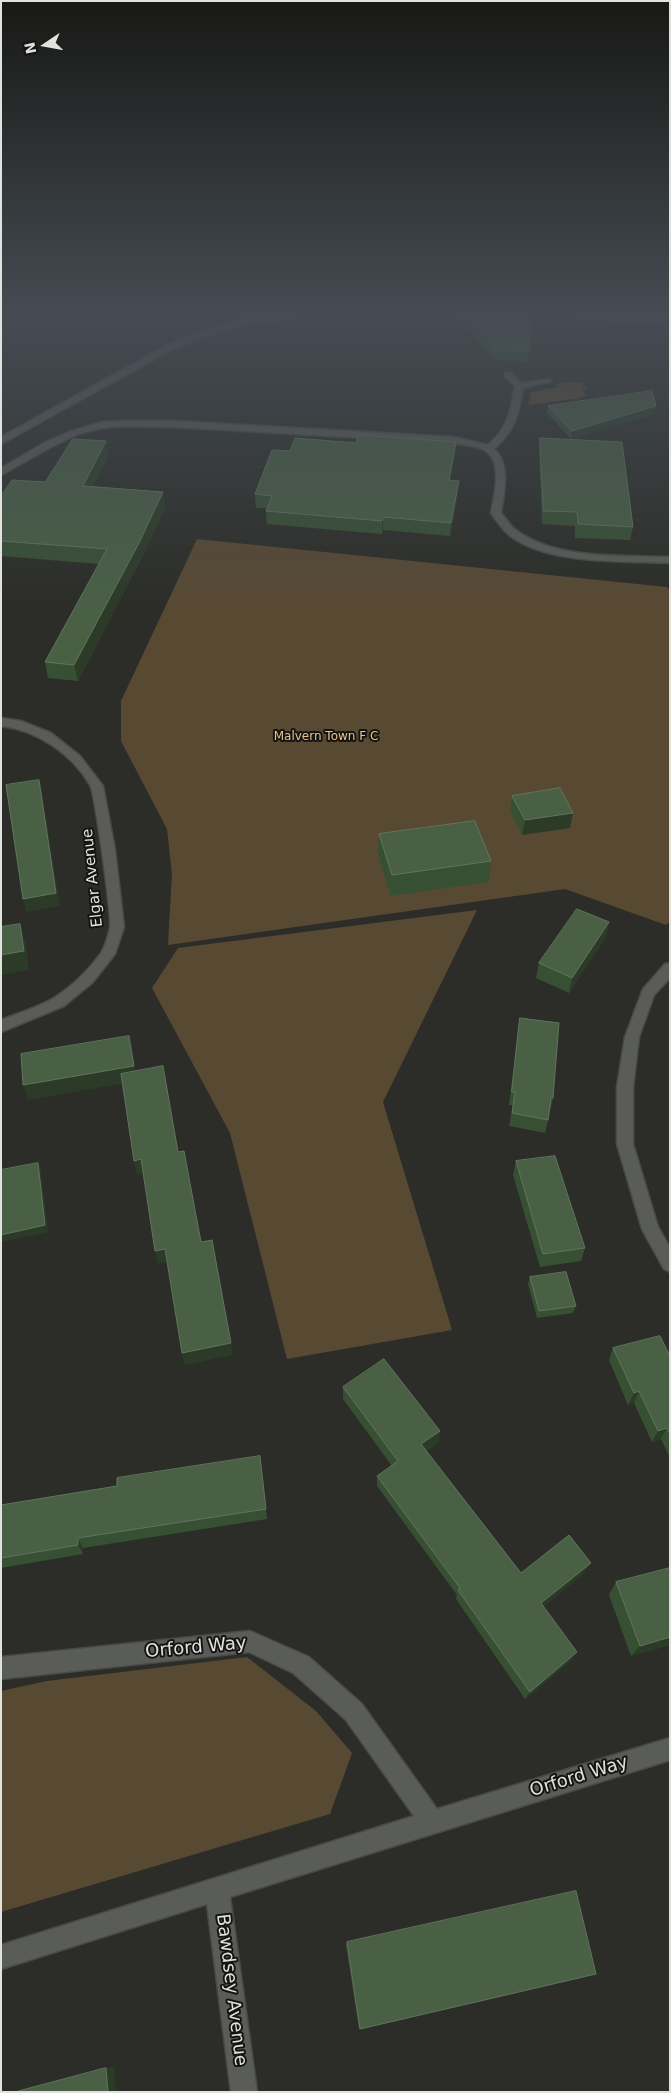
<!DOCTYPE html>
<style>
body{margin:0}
#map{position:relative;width:671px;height:2093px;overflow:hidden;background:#2c2d28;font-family:"DejaVu Sans",sans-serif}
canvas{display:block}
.frame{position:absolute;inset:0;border:2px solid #e1e2df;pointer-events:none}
.north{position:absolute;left:20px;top:20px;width:50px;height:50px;-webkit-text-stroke:4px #141513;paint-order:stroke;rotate:258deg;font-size:14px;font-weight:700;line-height:20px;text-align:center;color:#e1e2df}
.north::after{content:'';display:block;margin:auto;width:18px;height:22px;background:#e1e2df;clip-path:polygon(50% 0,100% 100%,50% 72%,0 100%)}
</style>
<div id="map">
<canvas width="671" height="2093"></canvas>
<div class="frame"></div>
<div class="north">N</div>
</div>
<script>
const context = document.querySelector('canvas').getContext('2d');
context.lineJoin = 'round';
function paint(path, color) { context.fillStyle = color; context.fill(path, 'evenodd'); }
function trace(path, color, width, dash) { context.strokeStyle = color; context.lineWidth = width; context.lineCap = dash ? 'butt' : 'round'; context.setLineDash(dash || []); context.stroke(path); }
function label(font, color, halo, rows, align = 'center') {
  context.font = font + ' "DejaVu Sans",sans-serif'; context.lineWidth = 4; context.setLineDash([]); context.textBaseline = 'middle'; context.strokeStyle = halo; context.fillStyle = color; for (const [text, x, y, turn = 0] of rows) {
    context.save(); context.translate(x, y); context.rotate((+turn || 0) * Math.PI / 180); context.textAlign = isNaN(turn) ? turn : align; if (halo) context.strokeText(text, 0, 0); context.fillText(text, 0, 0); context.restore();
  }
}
paint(new Path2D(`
 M566 382 583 383 587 389H582L586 395 581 398 528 405 531 392 558 387 556 384Z
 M197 539 667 587 670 591V922L666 925 565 889 168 945 172 874 167 829 121 741V701Z
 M477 910 383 1102 452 1330 287 1359 230 1133 152 988 178 948Z
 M247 1657 316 1711 352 1753 330 1814 1 1912V1691L47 1681Z`), '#584933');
const minor = new Path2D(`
 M279 316H302L298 318 241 325 217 332 173 349 1 444V437L167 345 211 328 241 321Z
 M574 316H614L670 320V324L578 318Z
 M505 373H511L521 383 548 379 552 381 523 388C518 416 516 429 494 449 511 464 504 493 501 513 506 518 510 526 516 530 555 560 622 555 670 557V563C623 561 545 565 508 534 502 529 496 520 491 513 494 496 504 460 484 450 475 445 463 445 453 443L174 427 120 426 102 428 78 434 53 446 1 475V468L46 442 72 431 102 422 120 421H174L453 437 488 445C509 426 510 413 515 386L505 377Z
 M1 718 21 721 51 733 80 756 103 786 115 850 124 927 115 954 93 982 64 1006 1 1032V1020C18 1013 39 1007 54 998 71 987 89 970 101 953 105 947 108 936 110 928 112 917 95 794 90 785 72 754 37 730 1 726Z
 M670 963V978L654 995 639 1037 633 1087V1144L658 1227 670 1248V1272L664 1269 642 1229 617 1144V1087L625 1037 643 989 665 964Z
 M250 1631 309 1657 362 1704 437 1809 670 1738V1760L230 1897 257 2092H231L207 1904 1 1969V1945L414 1816 346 1720 293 1673 249 1652 1 1679V1657Z`);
trace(minor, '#494a47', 3);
paint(minor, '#5a5c57');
paint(new Path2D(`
 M457 316H532L528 362 496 360 457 318Z
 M548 406 654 414 571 439 547 413Z
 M540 438 633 527 630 540 575 538V526L542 524 539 451Z
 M106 441 108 457 93 486 163 492 165 508 141 559 78 681 48 678 45 662 99 564 1 556V496L45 482Z
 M456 442 455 454 450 480 458 494 450 536 383 530 382 534 267 524 266 511 267 508H256L255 494 356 443Z
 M512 796 570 828 522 835 510 811Z
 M379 834 491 861 489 882 391 896 378 855Z
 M609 922 606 937 569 993 536 978 539 963Z
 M520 1018 553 1098 545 1133 509 1126 513 1105H509L518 1031Z
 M516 1161 585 1248 581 1261 540 1267 513 1175Z
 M530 1277 576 1306 573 1313 537 1318 528 1284Z
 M613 1348 670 1356V1458L661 1439 652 1442 634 1403 628 1405 609 1360Z
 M343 1387 440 1431 438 1442 426 1451 521 1573 585 1572 543 1607 572 1660 525 1699 456 1599 457 1595 377 1486V1476L392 1466 343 1399Z
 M260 1456 267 1519 83 1548V1554L1 1568V1505L117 1486Z
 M670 1568V1645L631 1656 609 1595 616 1582Z
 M347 1942 360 2029H359L346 1945Z`), '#375033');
paint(new Path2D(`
 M656 406 654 414 571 439 572 431Z
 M106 441 108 457 86 501 83 486Z
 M456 442 455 454 448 493 449 480Z
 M459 481 458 494 450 536 451 523Z
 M163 492 165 508 141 559 78 681 74 665Z
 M383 517V530L382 534V521Z
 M39 780 42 793 60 906 26 912 23 899Z
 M573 813 570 828 522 835 525 820Z
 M609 922 606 937 569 993 572 978Z
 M20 924 26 943 29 970 1 975V955Z
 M129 1036 137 1081 28 1100 23 1085Z
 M141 1159 144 1173 137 1175 134 1161Z
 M38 1163 41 1170 48 1232 1 1242V1235Z
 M165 1249 168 1262 158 1264 155 1251Z
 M231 1343 233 1355 185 1365 182 1353Z
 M639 1391 634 1403 628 1405 634 1393Z
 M667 1428 661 1439 652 1442 658 1431Z
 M440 1431 438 1442 419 1455 421 1444Z
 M78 1538 83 1548V1554L78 1545Z
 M591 1563 585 1572 537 1612 541 1603Z
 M670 1637V1645L631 1656 640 1646Z
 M577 1652 572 1660 525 1699 530 1692Z
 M114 2067 116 2092H108L106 2068Z`), '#2b3b27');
const building = new Path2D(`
 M465 316H532L529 352 497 350Z
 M652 391 656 406 572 431 548 406Z
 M358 435 456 442 449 480 459 481 451 523 383 517 382 521 266 511 272 496 255 494 272 450 290 451 295 438 356 443Z
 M540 438 622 442 633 527 578 524 577 512 544 511Z
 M73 439 106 441 83 486 163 492 139 543 74 665 45 662 107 549 1 541V496L12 480 45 482Z
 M39 780 56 893 23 899 6 785Z
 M560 788 573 813 525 820 512 796Z
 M475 821 491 861 392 875 379 834Z
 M577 909 609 922 572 978 539 963Z
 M20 924 24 951 1 955V927Z
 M520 1018 559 1023 553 1098 551 1097 548 1120 512 1113 515 1092H512Z
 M129 1036 134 1066 23 1085 21 1054Z
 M163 1066 178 1152 184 1151 201 1242 212 1240 231 1343 182 1353 165 1249 155 1251 141 1159 134 1161 121 1074Z
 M555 1156 585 1248 543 1254 516 1161Z
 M38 1163 45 1225 1 1235V1170Z
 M566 1272 576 1306 539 1311 530 1277Z
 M660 1336 670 1356V1434L667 1428 658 1431 639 1391 634 1393 613 1348Z
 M384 1359 440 1431 421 1444 521 1573 569 1535 591 1563 541 1603 577 1652 530 1692 458 1590 460 1588 377 1476 398 1461 343 1387Z
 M260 1456 266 1509 78 1538V1545L1 1558V1505L117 1486V1478Z
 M670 1568V1637L640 1646 616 1582Z
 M576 1891 596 1974 360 2029 347 1942Z
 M106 2068 108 2092H15Z`);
paint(building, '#496045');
trace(building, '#61745e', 1);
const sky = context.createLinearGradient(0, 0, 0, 609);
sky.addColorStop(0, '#181916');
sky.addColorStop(0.52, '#454c53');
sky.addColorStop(1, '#454c5300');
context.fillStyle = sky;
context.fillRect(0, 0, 671, 609);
label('12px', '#ebc183', '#141513', [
 ["Malvern Town F C",326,737]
]);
label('15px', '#e1e2df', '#141513', [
 ["Elgar Avenue",93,878,-96]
]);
label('18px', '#e1e2df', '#141513', [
 ["Orford Way",196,1648,-5],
 ["Orford Way",579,1777,-17],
 ["Bawdsey Avenue",231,1990,83]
]);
</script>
